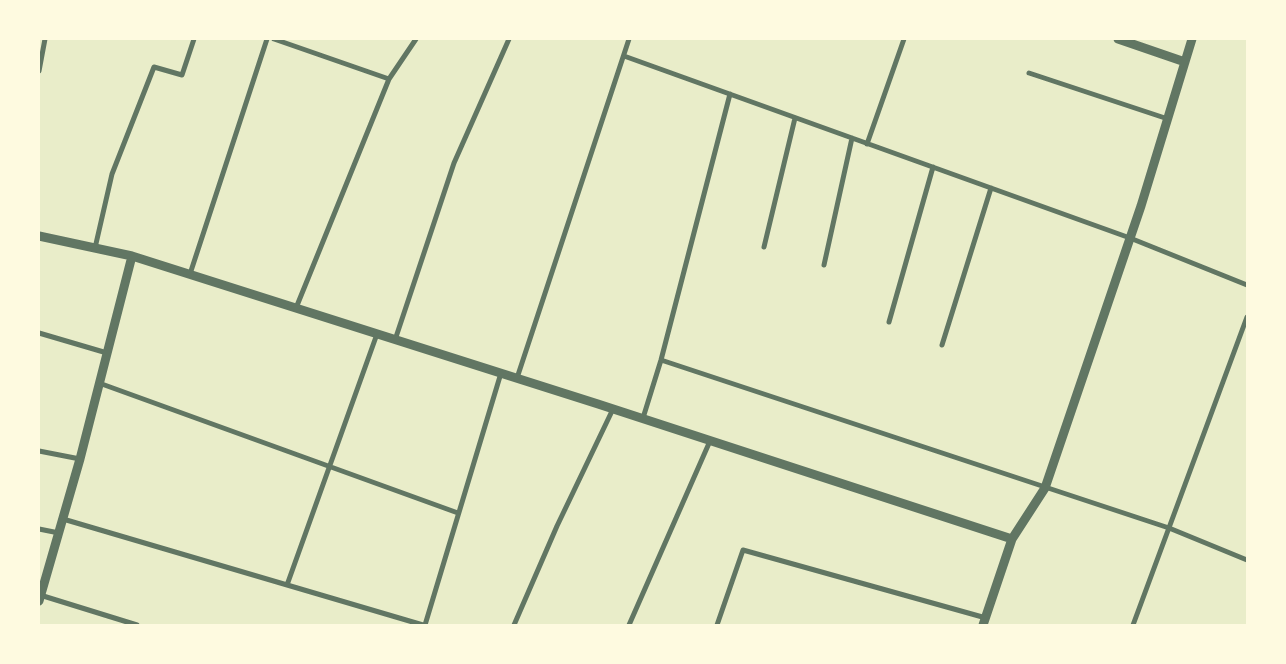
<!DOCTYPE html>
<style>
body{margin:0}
#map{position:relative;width:1286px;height:664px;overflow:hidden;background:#e9edc9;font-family:"Open Sans",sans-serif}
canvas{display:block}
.frame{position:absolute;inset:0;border:40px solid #fefae0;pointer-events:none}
</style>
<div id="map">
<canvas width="1286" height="664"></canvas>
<div class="frame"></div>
</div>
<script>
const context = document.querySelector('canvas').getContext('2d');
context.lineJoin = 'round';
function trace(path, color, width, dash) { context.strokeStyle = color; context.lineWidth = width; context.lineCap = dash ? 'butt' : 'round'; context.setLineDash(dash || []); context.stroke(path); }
trace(new Path2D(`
 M274 39 389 79
 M624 56 1130 238 1247 285
 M39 71 45 39
 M1029 73 1168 119
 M867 144 904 39
 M764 247 795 118
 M95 248 112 174 154 67 182 75 194 39
 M824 265 852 138
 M190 274 267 39
 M296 308 389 79 416 39
 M889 322 933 167
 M39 333 107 353
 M395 340 454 163 509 39
 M942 345 991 188
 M661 360 1169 528 1247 560
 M517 378 629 39
 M99 383 458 513
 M643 418 661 360 730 94
 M39 451 80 459
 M63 519 423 625
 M39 529 59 533
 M287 585 377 334
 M40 595 137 625
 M425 625 501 373
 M514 625 557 526 613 409
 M629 625 710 441
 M717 625 743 550 986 618
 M1133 625 1247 317`), '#617663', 5);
trace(new Path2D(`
 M1118 39 1185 62
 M39 236 132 256 598 404 1012 539
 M39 601 80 459 132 256
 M983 625 1012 539 1045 488 1141 206 1192 39`), '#617663', 9);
</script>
